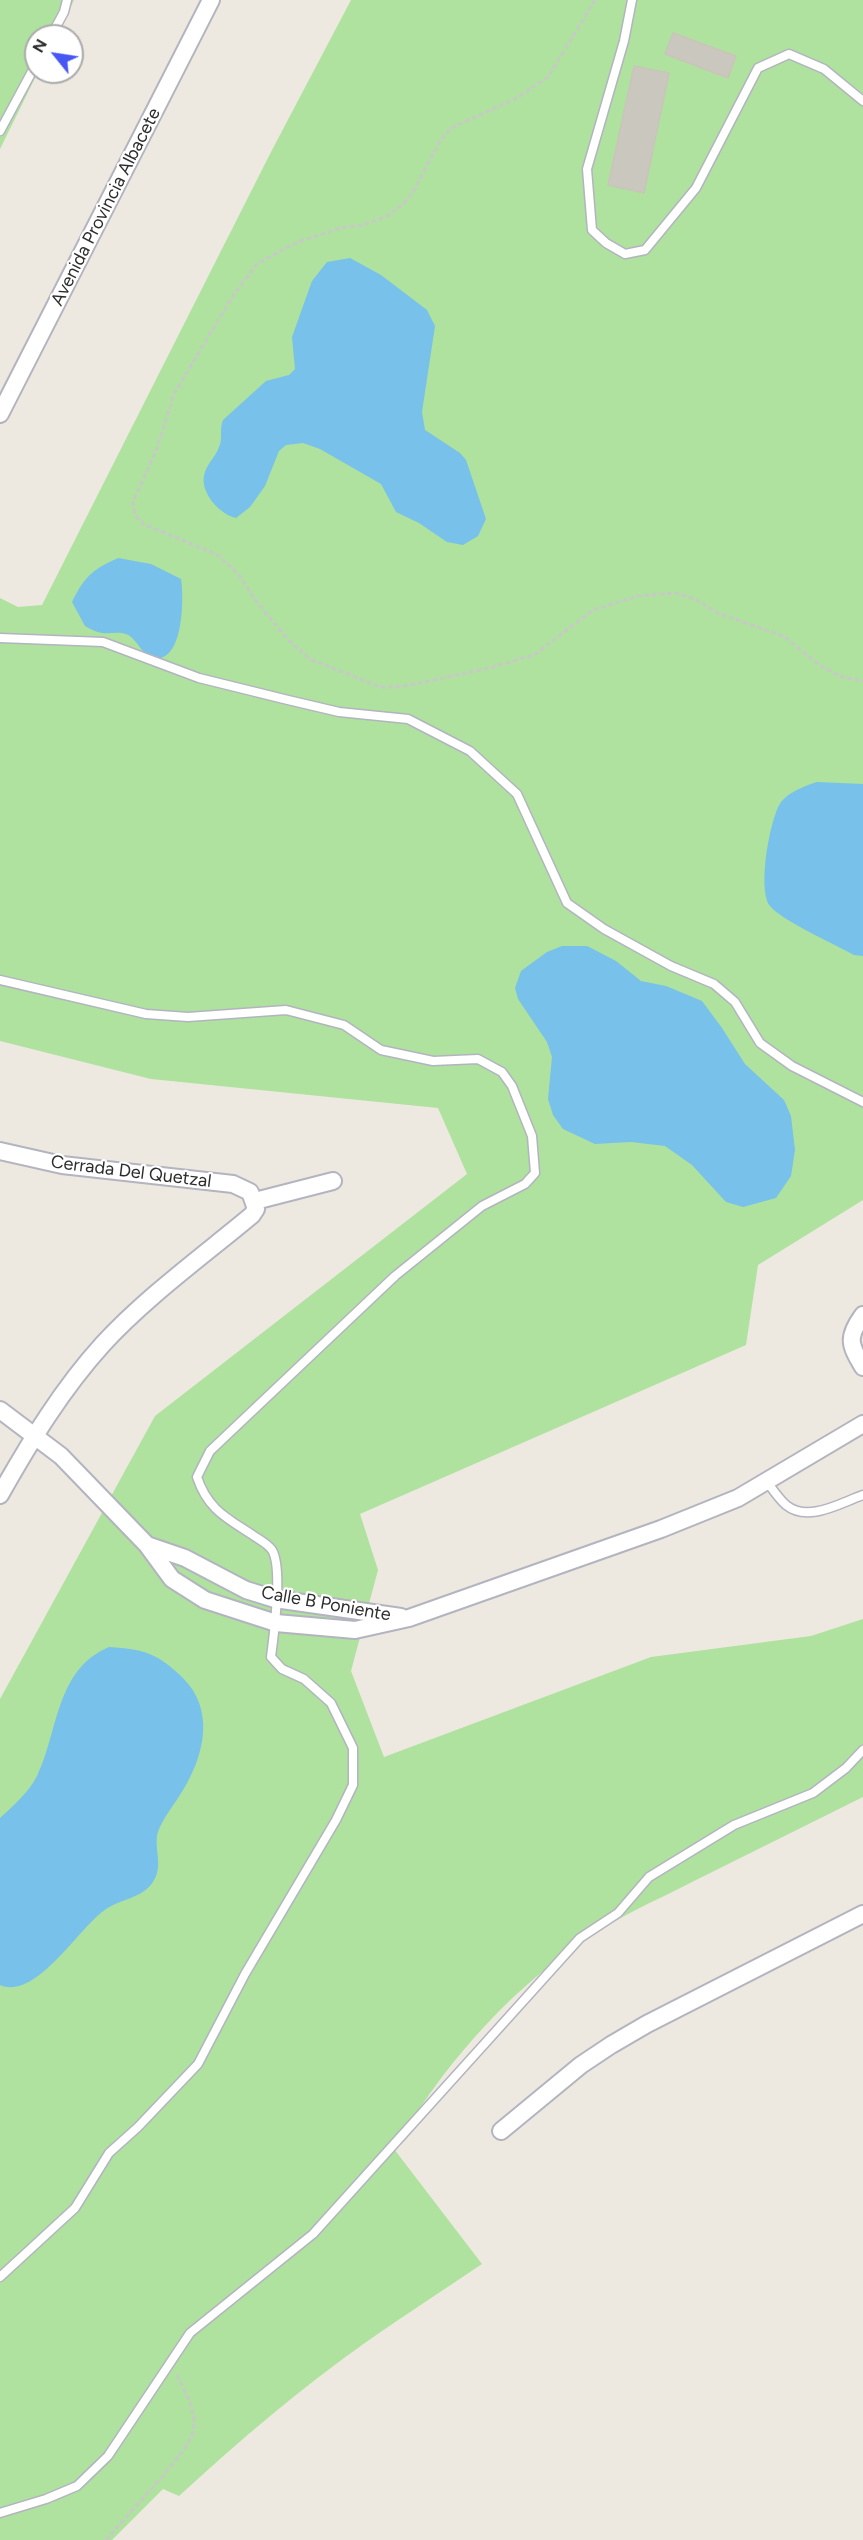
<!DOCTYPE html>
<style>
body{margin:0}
#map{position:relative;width:863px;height:2540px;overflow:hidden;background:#ede9e0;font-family:Figtree,sans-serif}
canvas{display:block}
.north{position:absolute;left:24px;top:24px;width:60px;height:60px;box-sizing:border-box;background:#fff;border:2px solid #ababab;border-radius:50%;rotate:300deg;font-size:16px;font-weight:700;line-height:24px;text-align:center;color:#2d2d2d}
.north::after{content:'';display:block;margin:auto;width:21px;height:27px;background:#4757f3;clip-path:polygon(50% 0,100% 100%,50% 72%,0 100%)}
</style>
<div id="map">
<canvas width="863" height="2540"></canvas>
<div class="north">N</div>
</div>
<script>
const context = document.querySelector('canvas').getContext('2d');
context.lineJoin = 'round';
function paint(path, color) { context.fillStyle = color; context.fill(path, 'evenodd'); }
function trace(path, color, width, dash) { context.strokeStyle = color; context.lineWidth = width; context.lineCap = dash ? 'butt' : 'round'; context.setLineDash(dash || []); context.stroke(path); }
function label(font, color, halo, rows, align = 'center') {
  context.font = font + ' Figtree,sans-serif'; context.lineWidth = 4.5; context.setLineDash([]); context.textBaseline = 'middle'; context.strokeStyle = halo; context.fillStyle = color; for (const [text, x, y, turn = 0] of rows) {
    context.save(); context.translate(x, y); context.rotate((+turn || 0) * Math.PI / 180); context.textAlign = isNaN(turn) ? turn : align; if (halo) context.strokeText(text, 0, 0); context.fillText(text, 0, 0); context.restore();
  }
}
paint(new Path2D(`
 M0 0H74L56 36H36V72H38L0 149Z
 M351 0H863V1200L758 1265 746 1345 360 1514 378 1570 351 1671 384 1757 651 1657 811 1636 863 1619V1797C806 1825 749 1854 692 1882 653 1902 613 1919 577 1945 500 2000 442 2068 394 2149L482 2264C445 2289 406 2314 369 2340 302 2387 239 2441 179 2496L163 2489 112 2540H0V1699L155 1416 467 1174 438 1108 151 1079 0 1041V598L18 607 42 605 271 152Z`), '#afe19f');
paint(new Path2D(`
 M350 258 381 275 427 310 435 326 422 412 425 430 460 453 466 460 486 519 478 536 463 545 447 542 419 523 396 512 381 484 320 449 303 443 286 445 279 451 265 486 250 507 236 518C219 514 198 491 205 472 208 463 216 456 219 447 223 439 219 429 223 420L266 381 289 375 295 369 292 337 312 281 327 262Z
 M118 558 151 564 181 579C184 597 184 664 153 658 141 655 138 639 126 634 118 631 110 634 102 633 96 632 90 629 85 626L72 602C85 576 92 570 118 558Z
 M817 782 863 784V956L854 955C836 945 781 920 770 906 757 889 770 818 781 802 790 791 805 786 817 782Z
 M562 946H587L616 961 641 981 666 986 702 1001 722 1028 745 1064 784 1100 791 1116 795 1150 791 1176 776 1198 743 1207 726 1202 692 1165 665 1146 631 1142 595 1144 563 1129 553 1115 548 1099 552 1057 547 1042 518 999 515 988 521 971 547 952Z
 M109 1647C143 1649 157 1653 182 1677 215 1709 205 1754 183 1790 175 1804 165 1815 159 1829 151 1848 167 1866 150 1886 139 1898 119 1900 106 1909 79 1927 36 2001 0 1985V1818C13 1806 29 1792 37 1776 59 1731 55 1670 109 1647Z`), '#78c1ea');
const building = new Path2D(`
 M673 33 736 56 728 78 665 54Z
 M634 66 669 73 644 193 608 185Z`);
paint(building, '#c9c7be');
trace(building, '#c9c5b9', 1.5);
const lane = new Path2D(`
 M632 0 624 41 587 169 592 230 606 243 625 254 645 250 696 188 758 68 789 54 824 69 863 101
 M51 36 64 12 67 0
 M0 131 36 64
 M0 638 103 642 199 678 288 700 339 712 408 719 470 751 517 794 567 903 604 929 671 966 714 984 735 1002 760 1043 792 1066 863 1102
 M0 980 146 1014 188 1017 286 1010 344 1025 381 1050 433 1061 478 1059 502 1072 512 1086 532 1136 535 1173 525 1184 482 1206 395 1276 210 1451 197 1477C208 1510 227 1518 254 1536 260 1540 268 1544 272 1550 283 1568 274 1634 271 1657L282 1669 304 1679 331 1703 353 1748V1785L336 1820 245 1974 198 2064 138 2127 109 2153 75 2208 0 2277
 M768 1483C773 1490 779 1499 786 1505 808 1523 840 1503 863 1495
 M0 2513 46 2499 77 2486 108 2456 190 2333 313 2234 580 1938 618 1913 649 1877 734 1825 813 1793 846 1768 863 1750`);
const street = new Path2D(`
 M0 414 211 0
 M0 1151 62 1165 233 1184 250 1192 256 1209 252 1215C204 1255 145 1298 103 1344 62 1389 30 1442 0 1495
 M255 1201 333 1181
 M863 1315C847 1337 849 1344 863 1367
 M0 1410 61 1456 147 1545 172 1579 205 1600 276 1623 355 1630 409 1618 661 1529 738 1498 863 1424
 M147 1545 185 1558 246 1590 275 1599 401 1617
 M501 2131 581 2065 611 2045 647 2024 863 1914`);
trace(lane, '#b3b4bf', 11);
trace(street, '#b3b4bf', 20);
trace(new Path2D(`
 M595 0 548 77 515 99 451 128 440 141 412 194 401 206 387 216 363 225 340 228 295 243 257 264 234 294 174 394 156 451 133 502 135 515 143 524 218 555 240 576 253 597 289 641 310 659 380 687H396L415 684 489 668 534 655 593 610 638 596 675 593 695 599 718 613 785 637 819 665 842 677 863 681
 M106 2540C123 2518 188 2454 193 2432 198 2413 185 2392 177 2375`), '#c8c8c8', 3, [4.5, 3]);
trace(lane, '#fff', 8);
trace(street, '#fff', 16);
label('18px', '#2d2d2d', '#fff', [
 ["Avenida Provincia Albacete",106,207,-63],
 ["Cerrada Del Quetzal",131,1172,7],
 ["Calle B Poniente",326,1604,10]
]);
</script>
